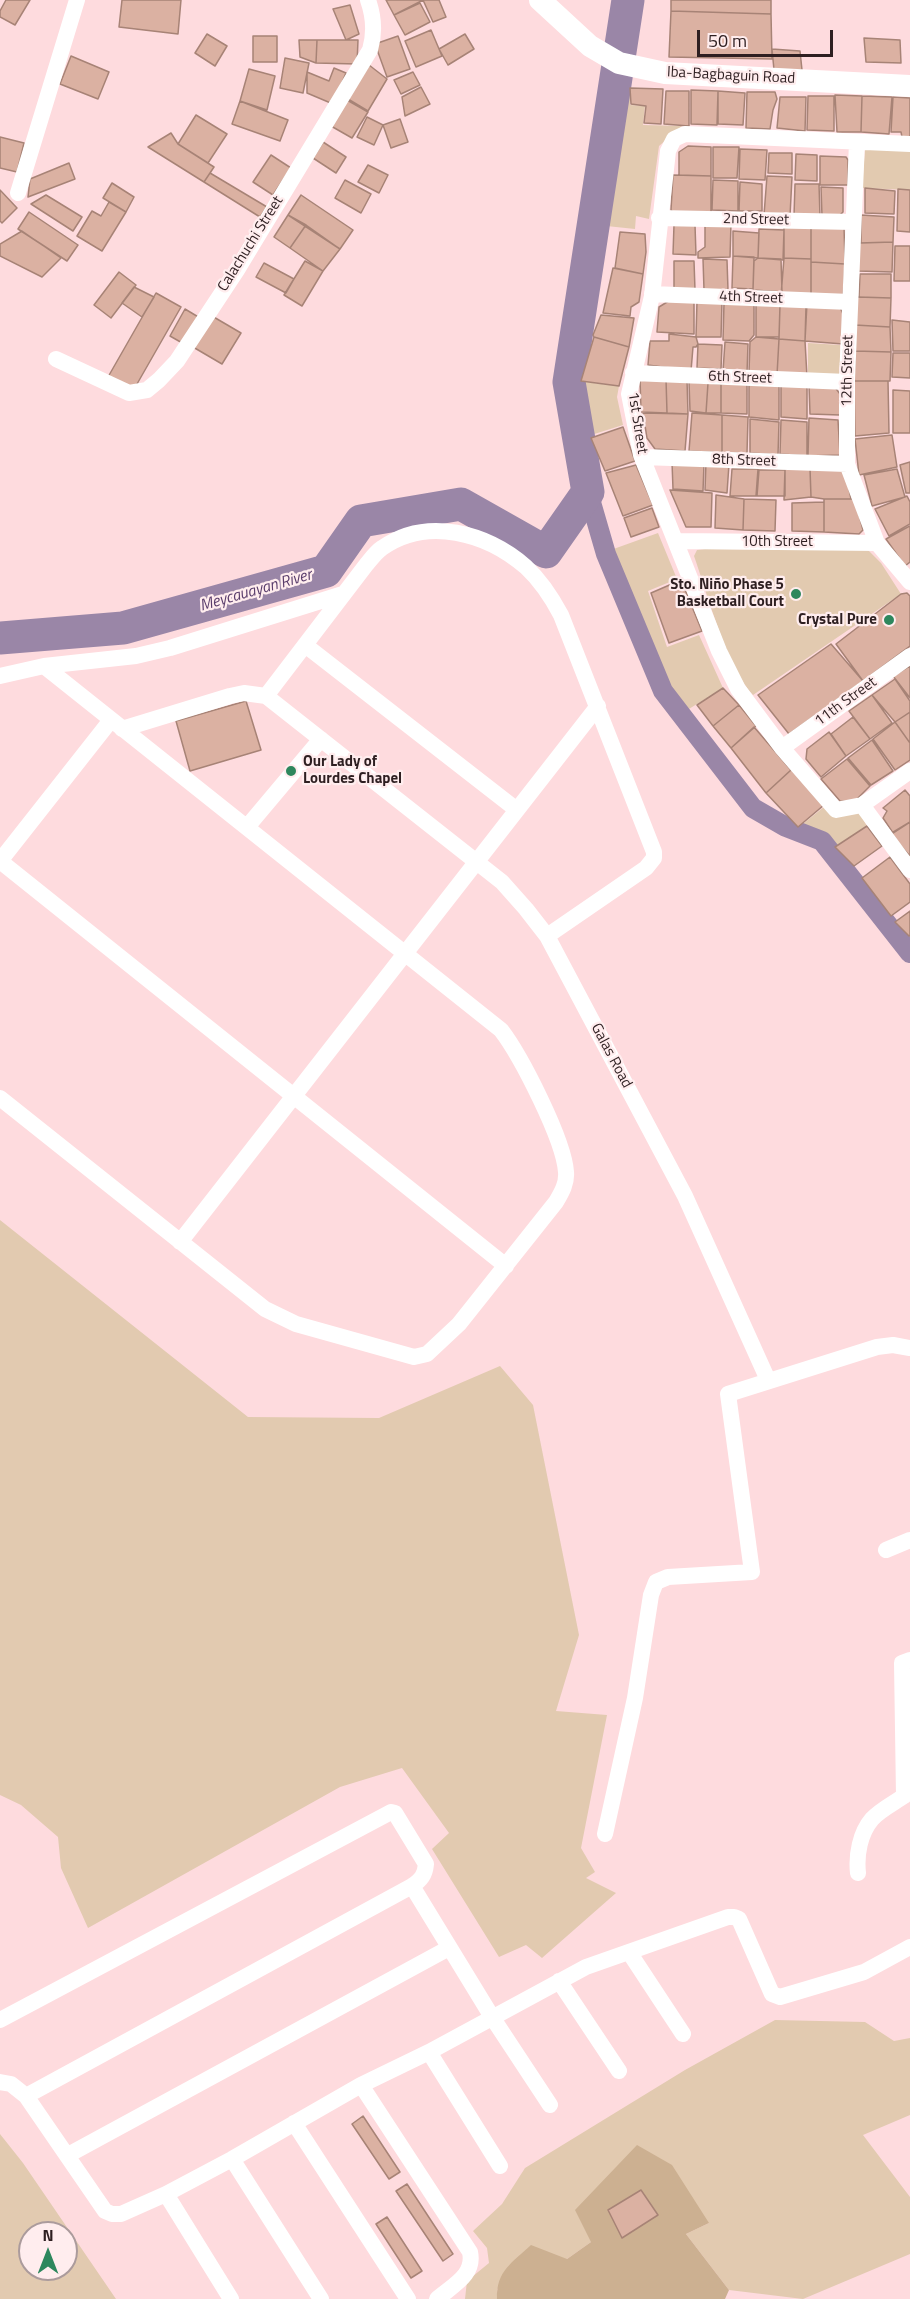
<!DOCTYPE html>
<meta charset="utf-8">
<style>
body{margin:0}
#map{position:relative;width:910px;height:2299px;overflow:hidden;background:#fedbde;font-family:"Titillium Web",sans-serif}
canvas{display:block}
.north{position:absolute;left:18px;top:2221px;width:60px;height:60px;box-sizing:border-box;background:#ffedee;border:2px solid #ab9b9c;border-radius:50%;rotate:0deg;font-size:16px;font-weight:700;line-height:24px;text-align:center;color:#2e1f21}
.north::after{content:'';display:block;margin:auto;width:21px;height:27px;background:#2d875d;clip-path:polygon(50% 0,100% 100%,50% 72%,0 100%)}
.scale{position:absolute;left:697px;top:30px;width:136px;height:27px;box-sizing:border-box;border:3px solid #2e1f21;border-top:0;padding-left:8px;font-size:18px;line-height:21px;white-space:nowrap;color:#2e1f21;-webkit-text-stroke:4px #ffedee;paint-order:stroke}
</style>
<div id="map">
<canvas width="910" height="2299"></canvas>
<div class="north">N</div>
<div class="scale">50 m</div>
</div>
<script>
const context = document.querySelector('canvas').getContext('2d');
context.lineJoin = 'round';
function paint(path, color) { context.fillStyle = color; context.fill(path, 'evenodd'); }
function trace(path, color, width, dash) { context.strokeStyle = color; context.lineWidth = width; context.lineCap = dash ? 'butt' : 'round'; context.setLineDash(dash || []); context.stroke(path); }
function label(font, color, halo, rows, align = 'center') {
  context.font = font + ' "Titillium Web",sans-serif'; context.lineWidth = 4.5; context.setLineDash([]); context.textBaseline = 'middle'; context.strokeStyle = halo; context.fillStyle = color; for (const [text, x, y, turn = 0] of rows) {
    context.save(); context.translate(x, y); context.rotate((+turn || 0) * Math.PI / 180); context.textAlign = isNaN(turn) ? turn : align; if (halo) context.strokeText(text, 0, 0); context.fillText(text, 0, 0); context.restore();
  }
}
paint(new Path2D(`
 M619 80 630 84V105L645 106 643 125 682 126 659 146 649 219 636 216 635 229 597 225Z
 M865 149 910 151V190L862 188Z
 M808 343 840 345 841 377 808 375Z
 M577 381 619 386 617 397 623 425 588 436 577 409Z
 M658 533 677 579 648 591 667 647 699 635 723 688 684 712 665 688 608 551Z
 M705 549 868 550 881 563 901 594 753 695C727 668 707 593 694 556L697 550Z
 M825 806 859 812 867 826 831 849 823 839 798 828Z
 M0 1220 248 1417 379 1418 500 1366 533 1405 579 1635 556 1711 607 1715 581 1848 595 1872 586 1878 616 1893 542 1958 526 1945 499 1957 432 1849 449 1833 402 1768 340 1787 88 1928 61 1868 58 1837 21 1805 0 1795Z
 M775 2020 865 2022 894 2041 910 2038V2115L863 2135 910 2197V2254L803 2299 729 2290 686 2234 709 2223 591 2242 567 2259 497 2289V2299H465L467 2281 489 2263 487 2248 473 2231 502 2204 525 2168 685 2070Z
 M0 2134 23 2163 116 2299H0ZM30 2233H66V2269H30Z`), '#e2cab0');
paint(new Path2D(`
 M637 2145 672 2165 709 2223 686 2234 729 2290 725 2299H497C496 2271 512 2263 531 2245L567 2259 591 2242 575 2210Z`), '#ccb091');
trace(new Path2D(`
 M588 492 606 554 663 691 753 808 786 827 822 841 910 953`), '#9a86a7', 20);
trace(new Path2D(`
 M0 638 123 628 326 571 361 521 461 504 546 552 588 492 569 382 628 0`), '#9a86a7', 33);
const building = new Path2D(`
 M6 0H30L15 25 0 17V11Z
 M122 0H181L178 34 119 27Z
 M386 0H423L394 15Z
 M423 0H439L446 17 433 22Z
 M671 0H771V14L671 11Z
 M420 3 430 22 405 35 394 15Z
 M350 5 359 34 346 40 333 9Z
 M671 11 771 14 772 59 669 57Z
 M431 30 442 56 416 67 405 41Z
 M207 34 227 46 215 66 195 53Z
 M465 34 474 49 448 65 439 49Z
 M253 36H277V62H253Z
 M398 36 410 69 387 77 375 44Z
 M864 38 900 40 901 63 866 62Z
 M299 40H317L316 63 300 57Z
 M317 40H358L357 64 316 63Z
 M772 49 800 51 802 70H774Z
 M71 56 109 72 98 99 60 84Z
 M285 58 309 63 303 93 280 88Z
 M369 65 387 79 368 111 348 99Z
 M334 68 346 73 333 104 307 93V72L329 81Z
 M249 69 275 76 267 110 240 101Z
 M413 72 420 85 401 94 394 80Z
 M421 87 430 104 405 116 402 97Z
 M630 88 663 89 661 124 644 123 646 106 631 104Z
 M691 90 718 91 717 125 691 124Z
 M666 91H689V126L664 124Z
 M718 91 745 93 743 125 718 124Z
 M747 92H775L777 99 773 110 770 129 746 128Z
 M835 95 862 96 861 132H837Z
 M808 96H834V131L807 130Z
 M862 96 892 97 889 134 861 132Z
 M780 97H806L805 131 777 128Z
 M893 97 910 98V138L902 137 901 132H891Z
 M347 100 368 112 352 138 331 126Z
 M240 101 288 120 280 141 232 124Z
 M196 115 227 134 208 163 178 144Z
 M367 117 383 125 374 145 357 137Z
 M400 119 408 142 391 148 383 125Z
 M171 133 178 144 214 167 204 182 148 147Z
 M0 137 24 143 17 172 0 168Z
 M323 142 346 157 336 173 313 158Z
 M688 146 711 147V176L679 175V152Z
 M713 147H739L737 178H713Z
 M740 149 767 150 765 180 739 179Z
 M769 153H792V174L768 173Z
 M796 154 817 155V181L795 180Z
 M271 155 291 168 273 195 253 182Z
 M820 156 846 157 848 160V185H820Z
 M69 163 75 179 28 197 30 179Z
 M368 165 388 175 379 193 358 182Z
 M210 173 267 207 260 217 204 182Z
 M673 175 711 176V214L676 216 671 210Z
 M767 176 792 177 790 216 764 215Z
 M345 180 371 194 361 213 335 198Z
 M713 180 738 181V211L712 210Z
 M740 182 762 184V211H739Z
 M112 183 134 197 126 212 103 198Z
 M795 184H819L820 217 794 216Z
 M821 187 843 188V212L840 215 822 216Z
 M865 188 895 191 894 214 865 213Z
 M898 189 910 190V232L897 231Z
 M0 190 17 208 2 223 0 221Z
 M46 195 82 217 73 231 31 204Z
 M301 195 353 230 340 249 288 215Z
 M109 202 126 212 102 251 77 236 92 211 101 216Z
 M29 212 78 245 67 261 18 229Z
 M288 215 306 225 290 248 274 237Z
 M861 215 894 217 893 242 861 243Z
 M731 223 730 257 698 258V252L705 247V226Z
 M306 225 340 249 323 271 290 248Z
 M674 225H695L696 255 673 254Z
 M811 225 844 226 845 264 811 262Z
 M784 226 811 227V259L784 258Z
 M759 229 784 230 783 260 758 258Z
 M22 231 61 258 42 277 0 256V244Z
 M733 231 759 233 758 258 733 256Z
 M620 232 645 234 646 252 643 274 615 268Z
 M893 242 892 272 858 271 859 243Z
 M895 246H910V281H894Z
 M733 256 754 257 753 289 732 288Z
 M758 258 781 259 782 292 753 290 754 261Z
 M784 258 811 259V297L781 296Z
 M703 259 727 260 728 290H704Z
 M305 261 323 271 302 306 284 295Z
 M674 261H694L695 290H674Z
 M811 262 845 264 843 299 811 297Z
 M264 263 294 279 286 293 256 277Z
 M613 268 643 274 639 302 631 307 630 316 603 313Z
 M119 272 136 285 111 318 94 305Z
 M860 274H891V298L859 297Z
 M134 287 154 297 142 317 122 303Z
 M156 293 181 307 133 391 108 377Z
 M857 297 891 298 890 327 855 325Z
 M672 299 694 302V334L657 332 659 307Z
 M697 301 722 302 721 337H696Z
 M724 303 754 304V335L749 341 723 340Z
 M807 303 839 305 843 314V344L805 341Z
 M756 304 780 305 779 337H756Z
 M780 305 806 306 805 341 779 339Z
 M185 309 200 318 184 344 170 336Z
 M601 315 634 318 629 347 594 337 593 335Z
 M212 316 241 333 222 364 193 347Z
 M892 320 910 322V351H893Z
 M855 325 890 327 891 352 855 351Z
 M669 334 696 337 698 344 696 347H693L691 371 648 365 650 341H669Z
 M594 337 629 347 619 386 581 381Z
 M756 337 779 339 777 375 749 372 750 342Z
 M779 339 805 341 807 377 777 375Z
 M725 342 748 344 747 373 723 371Z
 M698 344 722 345 721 369 697 368Z
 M855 351 891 352 890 381H854Z
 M893 353H910V378L892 377Z
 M640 378 666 379 667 413 641 412Z
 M666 379 687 380 688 414 667 413Z
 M747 380V414L721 413V384Z
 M749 380 779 382V420L749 417Z
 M854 381H888L889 433 855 436Z
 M689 382 708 383 706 413 690 411Z
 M708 383 721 384V413H706Z
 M781 384H807V419L781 417Z
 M809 385 834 386 840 394V415L810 414Z
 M893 390 910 391V433H893Z
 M643 413 688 414 685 451 655 449 647 438Z
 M692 413 722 415V453L689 451Z
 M722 415 748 417 747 453H722Z
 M809 418 838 420 840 455 808 456Z
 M750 419 779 422 778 455 750 453Z
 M781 420 807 422V456L780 454Z
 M623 427 635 461 605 471 591 438Z
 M892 435 897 467 859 475 855 439Z
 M672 462 704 464 703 491 673 489Z
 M706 462 729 464 727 493 705 490Z
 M910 462V493H906L900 465Z
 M636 465 653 505 623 516 606 473Z
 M810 468 843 469 846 473 851 499H824L811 497Z
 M732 469H758L756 496H730Z
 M785 469H810L811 497 784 500Z
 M897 469 905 497 872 506 864 475Z
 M759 470H785V496H757Z
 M670 490 712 493 711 527H686Z
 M716 495 744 499 743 530 715 528Z
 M907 496 910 502V524L889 536 875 509Z
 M744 499 776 500 775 531 743 530Z
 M824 499H855L863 530 859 534 824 532Z
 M824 502V532L792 531V503Z
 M652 508 659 527 631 537 624 518Z
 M910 526V562L905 566 886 539Z
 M681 580 702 631 669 643 651 593Z
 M907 593 910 596V646L863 681 836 644 901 594Z
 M831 644 863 681 789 734 758 695Z
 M910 666V698L893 676Z
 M895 679 910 701V712L895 722 872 695Z
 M723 688 739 705 713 726 697 705Z
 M872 695 892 723 870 739 849 711Z
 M246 701 261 750 190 771 176 721Z
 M739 705 756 726 731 748 713 726Z
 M910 712V743L895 722Z
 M853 717 870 739 846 756 831 734Z
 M895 722 910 743V760L895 770 873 739Z
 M754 727 791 770 766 793 731 748Z
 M829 732 846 756 821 777 806 759 807 749Z
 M872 740 893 771 871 785 848 758Z
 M847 759 870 786 854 802 840 801 821 779Z
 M792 769 824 805 798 827 766 793Z
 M905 790 910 796V822L893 833 883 818 887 811 883 808Z
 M910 822V856L890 834Z
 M867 826 882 846 854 866 835 847Z
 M890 857 910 884V902L891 916 862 878Z
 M910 911V936H909L895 922Z
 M363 2116 400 2172 389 2179 352 2124Z
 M407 2184 453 2254 443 2261 396 2191Z
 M641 2190 658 2215 622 2238 608 2210Z
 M387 2217 422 2271 411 2278 376 2224Z`);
paint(building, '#dbb1a2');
trace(building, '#a78376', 1.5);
trace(new Path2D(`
 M857 142 847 380V464L877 543 910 582
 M910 144 685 134 674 139 668 151 652 296 629 394 641 455 719 651 738 689 782 748 836 810 862 805 910 771
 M18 193 77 0
 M659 218 853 222
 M652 294 850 302
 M56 359 129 393 147 390 159 380 177 361 237 270 370 50C375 33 374 17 368 0
 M633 373 847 382
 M642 457 847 464
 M677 541 877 543
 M305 645 517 810
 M0 676 44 666 136 656 170 648 343 594
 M266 696 366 565C371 559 376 552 382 548 427 516 487 533 526 567 541 581 552 598 561 615L654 852V858L646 868 547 936
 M122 729 230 696 244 693 266 696 502 882 526 909 547 936 685 1196 768 1380
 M782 748 910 656
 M862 805 910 870
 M247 827 321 739
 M0 861 506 1266
 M0 861 111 720
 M0 1098 265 1309 296 1324 414 1357 427 1354 459 1324 556 1202C562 1192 567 1183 566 1172 564 1140 521 1056 501 1030L44 666
 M180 1242 598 706
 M886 1550 910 1540
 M910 1660 902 1663 904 1796 910 1792
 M605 1834 635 1698 651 1595 656 1582 668 1577 752 1572 728 1394 877 1347 893 1345 910 1348
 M858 1873C856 1855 860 1833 872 1819 880 1810 894 1803 904 1796
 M629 1952 683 2034
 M559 1981 619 2071
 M0 2020 391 1812 395 1813 426 1864C425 1875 421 1880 412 1886L492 2017 550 2105
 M429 2052 500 2166
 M0 2082 11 2084 26 2096 105 2211 112 2214H121L166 2194 232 2159 361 2085 429 2052 586 1967 728 1917H734L739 1919 772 1994 780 1997 864 1972 910 1947
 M361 2085 470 2252C475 2275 453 2285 437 2299
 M26 2096 412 1886
 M294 2123 408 2299
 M68 2155 449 1948
 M232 2159 321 2299
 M166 2194 231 2299`), '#fff', 16);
trace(new Path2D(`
 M540 0 590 46 619 63 665 73 910 86`), '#fff', 22);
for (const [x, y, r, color] of [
 [796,594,6,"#2d875d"],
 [889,620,6,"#2d875d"],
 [291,771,6,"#2d875d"]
]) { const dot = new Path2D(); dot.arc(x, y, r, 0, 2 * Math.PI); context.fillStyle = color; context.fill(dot); trace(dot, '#ffedee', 2); }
label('15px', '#2e1f21', '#ffedee', [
 ["Iba-Bagbaguin Road",731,76,3],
 ["2nd Street",756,220,1],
 ["Calachuchi Street",251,244,-58],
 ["4th Street",751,298,2],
 ["12th Street",848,371,-89],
 ["6th Street",740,378,2],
 ["1st Street",637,423,81],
 ["8th Street",744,461,2],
 ["10th Street",777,542],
 ["11th Street",846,702,-36],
 ["Galas Road",611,1056,62]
]);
label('bold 15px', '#2e1f21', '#ffedee', [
 ["Sto. Niño Phase 5",784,585],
 ["Basketball Court",784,602],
 ["Crystal Pure",877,620],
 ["Our Lady of",303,762,"left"],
 ["Lourdes Chapel",303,779,"left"]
], 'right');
label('italic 16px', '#593c6b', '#ffedee', [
 ["Meycauayan River",256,591,-16]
]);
</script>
